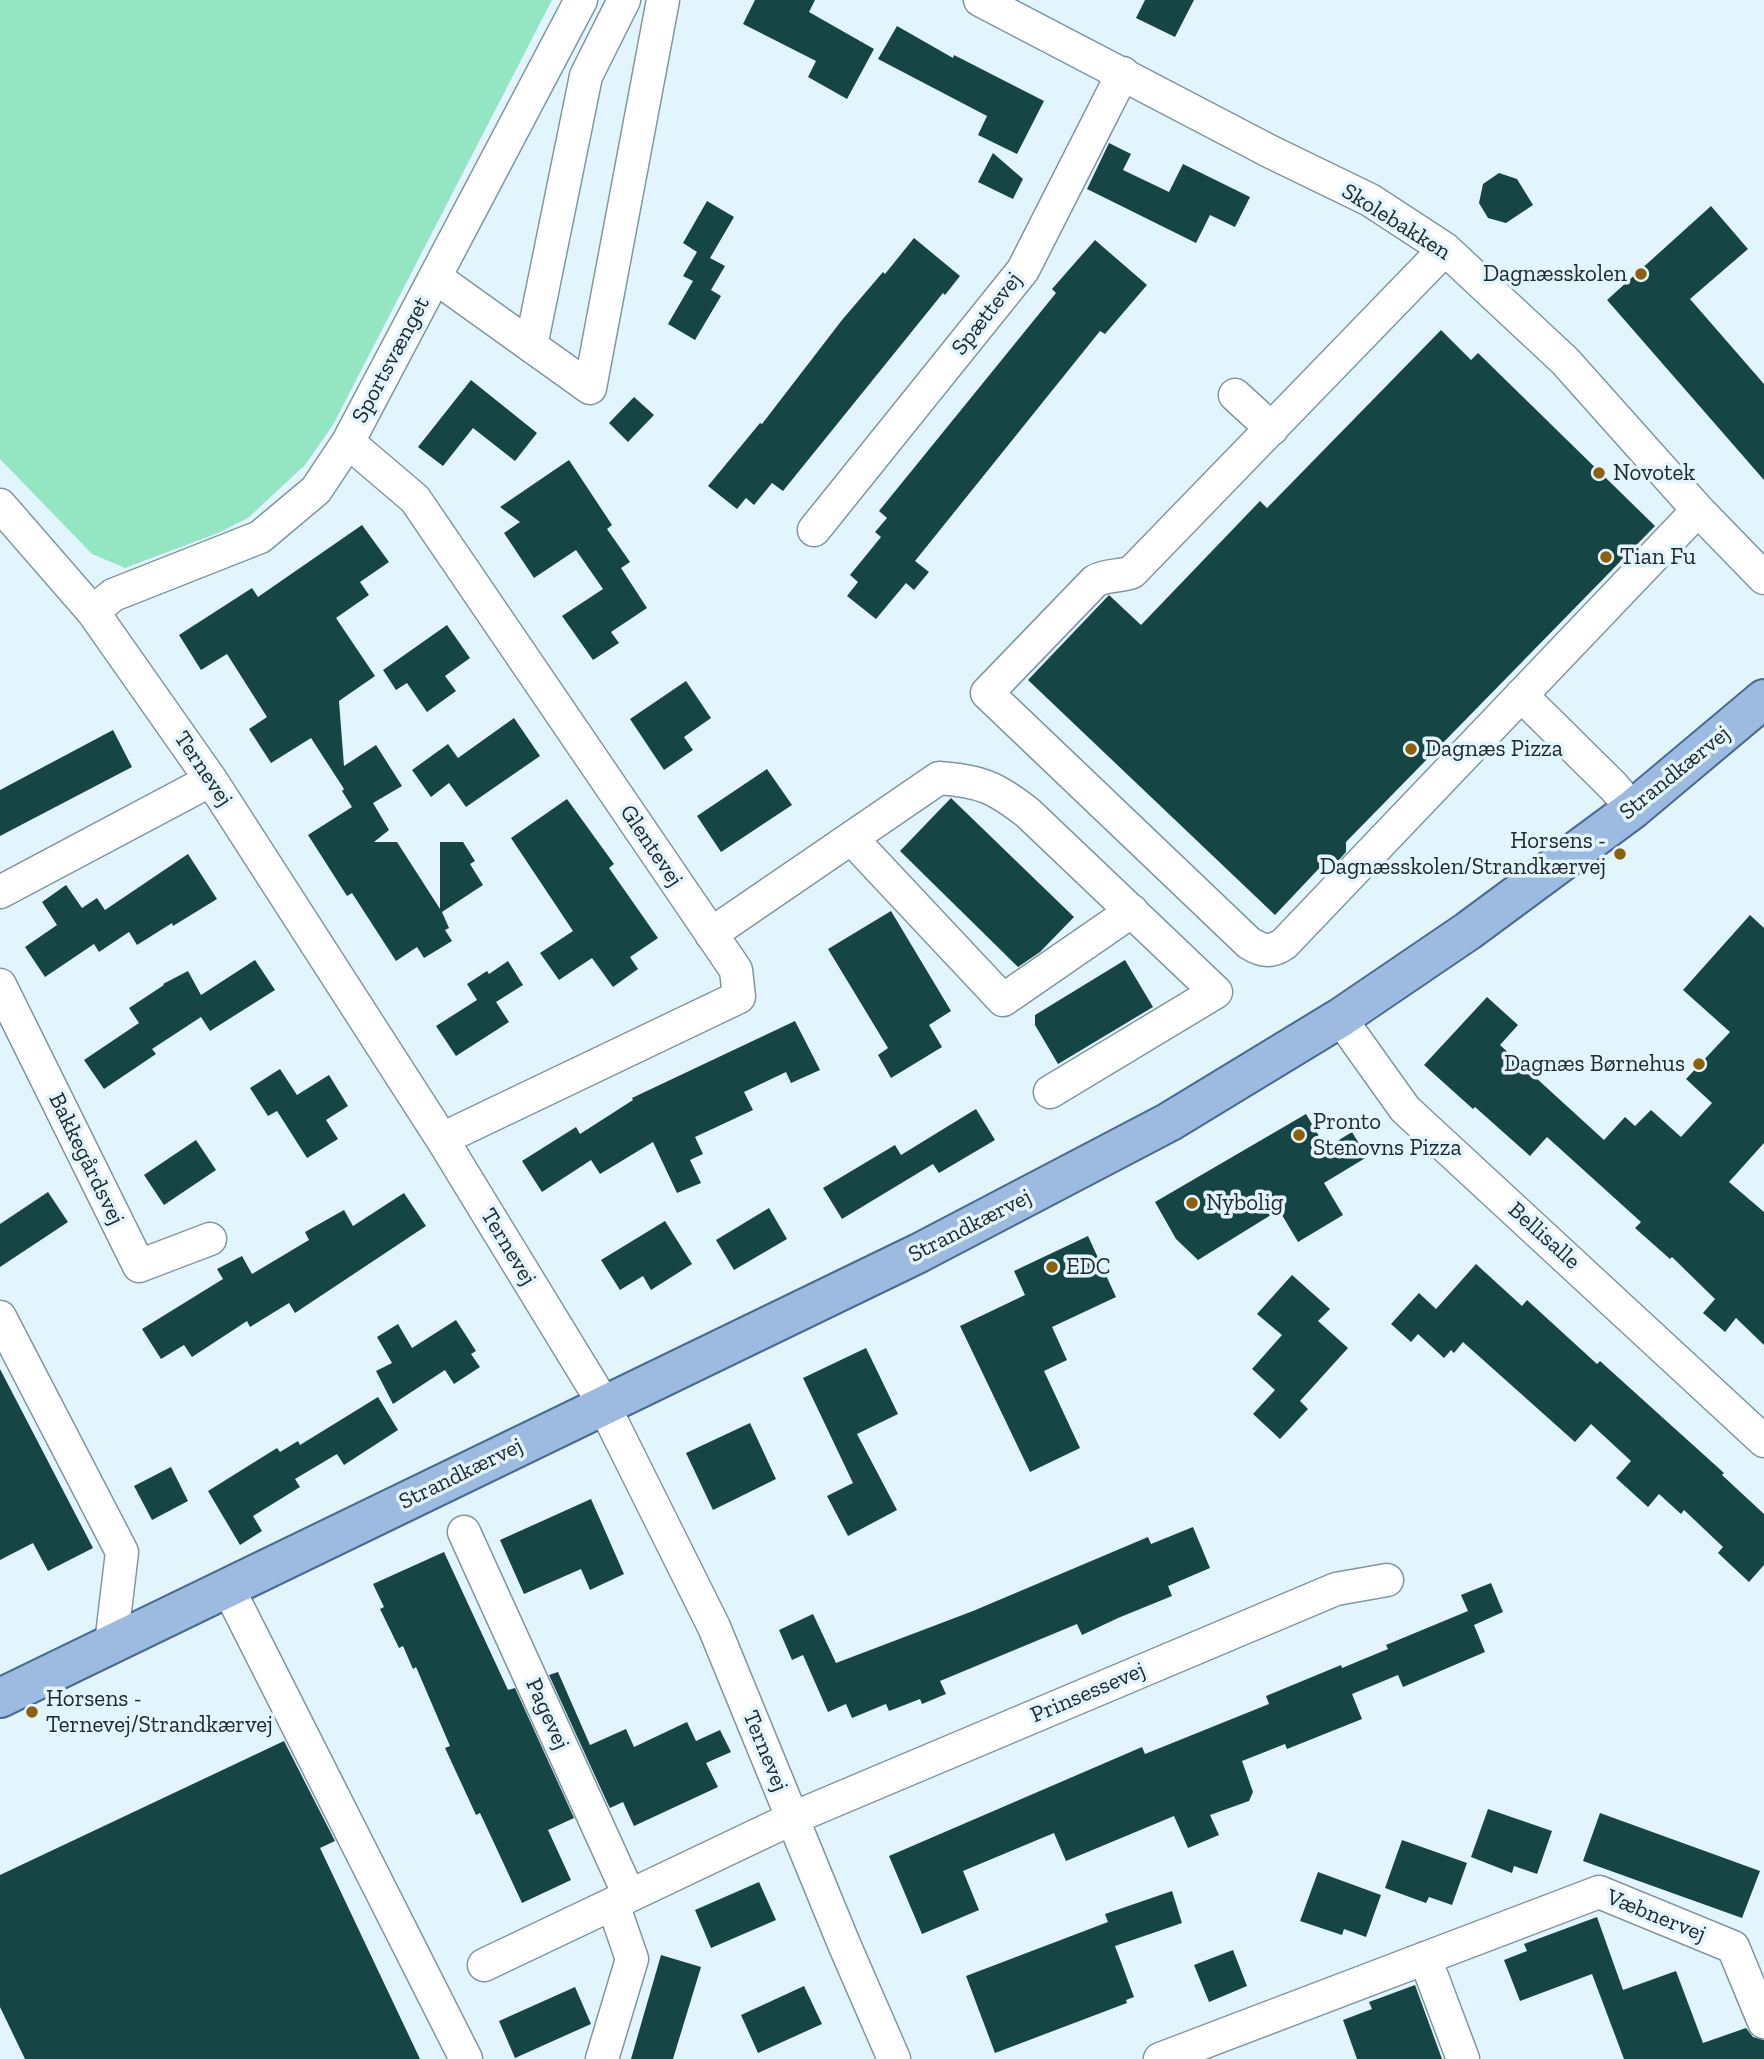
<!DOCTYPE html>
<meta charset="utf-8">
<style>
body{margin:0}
canvas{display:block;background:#e2f5fd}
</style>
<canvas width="1764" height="2059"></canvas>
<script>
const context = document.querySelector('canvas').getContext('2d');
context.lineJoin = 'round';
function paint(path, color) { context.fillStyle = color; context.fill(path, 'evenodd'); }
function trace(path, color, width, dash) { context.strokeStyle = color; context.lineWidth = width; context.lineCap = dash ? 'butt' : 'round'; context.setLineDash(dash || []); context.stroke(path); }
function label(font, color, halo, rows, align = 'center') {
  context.font = font + ' "Zilla Slab",serif'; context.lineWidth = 7; context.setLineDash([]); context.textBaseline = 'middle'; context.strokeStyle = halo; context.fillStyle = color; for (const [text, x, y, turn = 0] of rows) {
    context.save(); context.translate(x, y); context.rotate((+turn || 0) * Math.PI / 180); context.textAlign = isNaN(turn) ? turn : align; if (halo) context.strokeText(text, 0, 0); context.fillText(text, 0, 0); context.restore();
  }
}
paint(new Path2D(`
 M0 0H552L333 425 305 465 248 518 218 533 125 568 92 554 0 459Z`), '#94e6c2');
paint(new Path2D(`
 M755 0H815L809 12 874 49 847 99 808 77 816 61 743 24Z
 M1145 0H1194L1175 37 1136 18Z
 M897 26 953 58 954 55 1044 101 1017 154 978 135 987 116 878 59Z
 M1109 143 1131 154 1123 170 1169 192 1183 164 1250 197 1235 227 1210 215 1196 243 1087 189Z
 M993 153 1023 179 1013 199 978 182Z
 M1499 173 1517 179 1533 205 1506 223 1488 218 1479 203 1483 184Z
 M707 201 734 217 710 258 725 266 711 290 721 296 695 340 668 324 693 281 683 276 697 252 683 243Z
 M1711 206 1748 249 1690 299 1764 384V480L1607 300Z
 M914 238 960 276 945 295 943 293 783 491 772 483 754 505 746 498 737 509 708 486 760 423 762 424 842 320 883 272 885 274Z
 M1095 240 1147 285 1105 334 1100 331 915 561 929 572 914 590 906 583 876 619 847 596 858 582 850 575 881 537 875 532 887 518 879 511 1056 293 1052 289Z
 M1441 330 1471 360 1478 353 1655 526 1346 842V852L1339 860H1327L1275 915 1028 680 1109 595 1141 625 1260 501 1267 508Z
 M471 380 537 433 515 461 473 428 443 466 418 447Z
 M634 397 654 415 628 442 609 423Z
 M569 460 612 525 607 529 630 562 621 568 647 608 611 632 619 643 593 660 562 616 603 589 576 550 534 578 504 533 520 522 500 507Z
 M362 525 389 562 360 582 369 595 336 618 375 676 339 701 344 766 376 745 402 786 373 803 389 830 374 842H397L440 909V842H463L475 861 470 864 483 885 442 912 449 928 445 930 452 941 424 958 417 947 396 961 352 893 347 896 308 835 352 807 342 791 344 789 311 738 271 763 249 729 267 717 227 654 201 670 179 635 252 588 258 597Z
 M447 625 470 658 445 676 456 691 427 712 407 683 396 690 383 670Z
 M686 681 711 718 684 737 693 750 664 770 630 719Z
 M514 718 540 756 466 807 449 783 431 797 412 770 448 744 458 758Z
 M113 730 132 767 0 836V790Z
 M767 769 792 805 721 852 697 816Z
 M951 798 1074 917 1040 952 1018 967 900 851Z
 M567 799 614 864 609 868 658 938 630 957 638 969 613 987 592 958 559 980 540 953 573 931 511 838Z
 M188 854 217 899 173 926 172 923 137 945 129 932 99 952 94 944 45 977 25 947 57 925 42 902 66 885 82 908 97 898 105 910Z
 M891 911 951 1011 929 1025 942 1047 891 1078 878 1055 888 1048 828 949Z
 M1750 915 1764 928V1143L1729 1182 1764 1212V1345L1736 1318 1725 1332 1703 1313 1715 1299 1672 1257 1670 1259 1635 1228 1641 1222 1547 1137 1530 1156 1475 1107 1473 1109 1424 1065 1487 997 1518 1025 1500 1045 1604 1140 1625 1117 1635 1126 1651 1110 1681 1137 1712 1103 1686 1079 1730 1032 1683 990Z
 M255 960 275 990 210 1031 201 1017 152 1049 156 1054 104 1089 84 1060 139 1023 129 1008 164 985 163 984 188 971 201 995Z
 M1125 960 1153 1007 1058 1064 1035 1025V1015Z
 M508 961 523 985 496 1002 509 1022 456 1056 436 1026 477 1000 467 984 487 971 489 974Z
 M795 1021 820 1070 791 1083 786 1072 744 1092 753 1110 695 1137 703 1154 690 1160 701 1183 677 1193 653 1142 600 1174 591 1160 542 1192 522 1161 576 1127 580 1134 633 1100 632 1098Z
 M280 1069 297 1095 329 1075 348 1106 326 1120 338 1139 307 1158 277 1111 268 1116 250 1088Z
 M976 1109 995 1140 939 1173 933 1164 842 1219 823 1188 895 1145 901 1155Z
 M1306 1114 1326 1148 1352 1132 1367 1157 1324 1183 1343 1215 1298 1242 1279 1210 1198 1260 1176 1239 1155 1202Z
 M196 1140 216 1170 164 1205 144 1175Z
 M48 1192 68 1222 0 1267V1224Z
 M404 1193 426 1226 295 1313 289 1303 250 1327 247 1321 192 1357 184 1345 161 1359 142 1329 223 1279 217 1269 242 1256 252 1274 309 1240 305 1232 344 1210 353 1226Z
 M769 1208 787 1239 734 1270 716 1240Z
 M665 1221 692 1264 651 1290 643 1276 620 1290 601 1260Z
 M1088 1236 1116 1297 1052 1327 1067 1360 1044 1371 1080 1448 1030 1472 960 1326 1025 1295 1014 1271Z
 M1476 1264 1522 1306 1527 1300 1597 1364 1600 1361 1724 1473 1722 1475 1764 1514V1565L1749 1582 1718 1553 1723 1547 1684 1510 1681 1514 1659 1494 1648 1507 1616 1478 1631 1461 1591 1424 1575 1442 1463 1342 1454 1353 1451 1350 1444 1358 1418 1334 1411 1342 1391 1324 1419 1293 1436 1309Z
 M1292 1275 1330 1309 1318 1321 1348 1348 1300 1401 1308 1409 1280 1439 1253 1414 1275 1390 1252 1369 1282 1335 1257 1314Z
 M456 1320 476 1351 471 1354 480 1367 454 1384 445 1370 393 1404 376 1371 392 1363 377 1337 398 1324 412 1348Z
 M866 1348 898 1414 857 1434 897 1510 848 1536 827 1496 853 1483 803 1378Z
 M0 1369 93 1548 48 1571 33 1543 0 1560Z
 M378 1397 398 1430 344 1465 337 1454 295 1479 300 1487 253 1516 262 1531 240 1545 208 1491 277 1448 280 1452 298 1441 300 1445Z
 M750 1423 776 1479 713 1510 686 1453Z
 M171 1467 188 1501 152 1520 134 1486Z
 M591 1499 624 1574 590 1590 581 1569 524 1594 500 1540Z
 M1193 1527 1210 1568 1168 1586 1172 1596 1118 1618 1082 1635 1077 1624 940 1681 946 1694 922 1704 920 1699 889 1711 886 1704 852 1718 846 1704 828 1712 803 1655 792 1660 779 1630 813 1614 836 1663 973 1611 1148 1537 1151 1544Z
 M444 1552 508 1690 515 1688 574 1818 548 1830 571 1880 522 1903 480 1813 476 1815 445 1748 450 1746 416 1667 413 1669 403 1646 399 1648 380 1609 384 1607 373 1584Z
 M1491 1583 1503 1612 1474 1625 1485 1652 1403 1687 1398 1675 1352 1694 1362 1719 1287 1749 1285 1744 1242 1761 1253 1792 1249 1801 1210 1815 1219 1835 1188 1848 1174 1816 1066 1861 1054 1833 963 1871 979 1910 922 1934 889 1856 1142 1747 1145 1754 1269 1704 1266 1696 1341 1665 1342 1668 1388 1649 1386 1645 1468 1611 1461 1595Z
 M558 1672 590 1745 626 1729 634 1747 687 1722 696 1741 720 1730 731 1752 706 1763 718 1787 634 1826 623 1802 610 1808 607 1802 549 1675Z
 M284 1741 335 1841 320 1848 420 2059H25L0 2007V1875Z
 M1488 1809 1552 1831 1537 1874 1514 1866 1512 1873 1471 1857Z
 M1600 1813 1760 1871 1742 1918 1583 1861Z
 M1402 1840 1467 1863 1452 1905 1429 1897 1426 1903 1385 1888Z
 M1318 1872 1381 1895 1366 1937 1344 1929 1342 1935 1300 1921Z
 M759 1882 776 1920 711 1948 695 1910Z
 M1172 1891 1182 1923 1115 1946 1134 1997 1126 2000 1127 2003 995 2053 966 1976 1108 1922 1105 1914Z
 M1597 1917 1623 1990 1676 1971 1703 2043 1746 2028 1753 2037 1764 2040V2059H1624L1592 1974 1520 2001 1504 1960 1527 1951 1524 1944Z
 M1233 1950 1247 1986 1209 2002 1194 1965Z
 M661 1955 701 1967 673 2059H631Z
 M1415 1985 1442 2059H1357L1343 2020 1372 2009 1369 2002Z
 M804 1986 822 2024 758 2053 741 2015Z
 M575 1987 591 2024 515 2058 499 2021Z`), '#164545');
const minor = new Path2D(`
 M980 0 1271 152 1370 200 1445 249 1565 361 1698 510 1764 578
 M1445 249 1132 572C1120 577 1107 574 1095 581L987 693 1249 943C1262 951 1270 953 1284 944L1698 510
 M435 277 590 388 663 0
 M531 346 586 76 624 0
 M1235 395 1272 429
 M348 442 415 499 736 970 739 997 442 1139
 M0 505 93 612 211 780 442 1139 599 1396 714 1627 844 1944 894 2059
 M814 530 1023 270 1123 73
 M93 612 113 595 260 537 316 490 348 442 581 0
 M1521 695 1613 786 1633 809
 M851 838 1003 1000 1132 911
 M0 892 211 780
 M711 934 939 778C980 781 995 787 1028 813L1216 992 1050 1092
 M0 985 139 1266 210 1239
 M1340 1018 1405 1109 1764 1441
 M0 1317 122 1552 111 1644
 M464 1532 629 1895
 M228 1588 466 2059
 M1425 1958 1463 2059
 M484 1965 793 1818 1336 1589 1387 1580
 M602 2059 632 1959 613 1904
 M1160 2059 1599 1892 1733 1947 1764 2022`);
const major = new Path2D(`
 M0 1698 919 1253 1169 1122 1340 1018 1468 931 1633 809 1764 699`);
trace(minor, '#8197a0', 35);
trace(major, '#466b95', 42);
trace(minor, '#fff', 32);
trace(major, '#9dbbe1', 38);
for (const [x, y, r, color] of [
 [1641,274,7,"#8e6009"],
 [1599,473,7,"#8e6009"],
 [1606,557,7,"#8e6009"],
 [1411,749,7,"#8e6009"],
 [1620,854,7,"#8e6009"],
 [1699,1064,7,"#8e6009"],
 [1299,1135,7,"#8e6009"],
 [1192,1203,7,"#8e6009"],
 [1052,1267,7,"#8e6009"],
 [32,1712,7,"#8e6009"]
]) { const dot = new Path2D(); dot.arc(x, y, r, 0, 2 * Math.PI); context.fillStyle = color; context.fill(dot); trace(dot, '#e2f5fd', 2.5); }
label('23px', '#20292d', '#e2f5fd', [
 ["Skolebakken",1396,222,32],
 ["Spættevej",987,314,-52],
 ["Sportsvænget",391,360,-62],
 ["Ternevej",203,769,56],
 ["Strandkærvej",1675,773,-39],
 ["Glentevej",651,846,56],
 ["Bakkegårdsvej",86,1159,64],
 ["Strandkærvej",970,1226,-27],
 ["Bellisalle",1544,1236,42],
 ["Ternevej",508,1247,59],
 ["Strandkærvej",461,1474,-26],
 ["Prinsessevej",1088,1693,-23],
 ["Pagevej",547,1714,66],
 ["Ternevej",765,1751,68],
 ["Væbnervej",1656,1916,22]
]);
label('23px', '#20292d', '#e2f5fd', [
 ["Dagnæsskolen",1627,274,"right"],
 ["Novotek",1613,473],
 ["Tian Fu",1620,557],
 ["Dagnæs Pizza",1425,749],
 ["Horsens -",1606,841,"right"],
 ["Dagnæsskolen/Strandkærvej",1606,867,"right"],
 ["Dagnæs Børnehus",1685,1064,"right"],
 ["Pronto",1313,1122],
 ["Stenovns Pizza",1313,1148],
 ["Nybolig",1206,1203],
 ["EDC",1066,1267],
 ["Horsens -",46,1699],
 ["Ternevej/Strandkærvej",46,1725]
], 'left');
</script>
